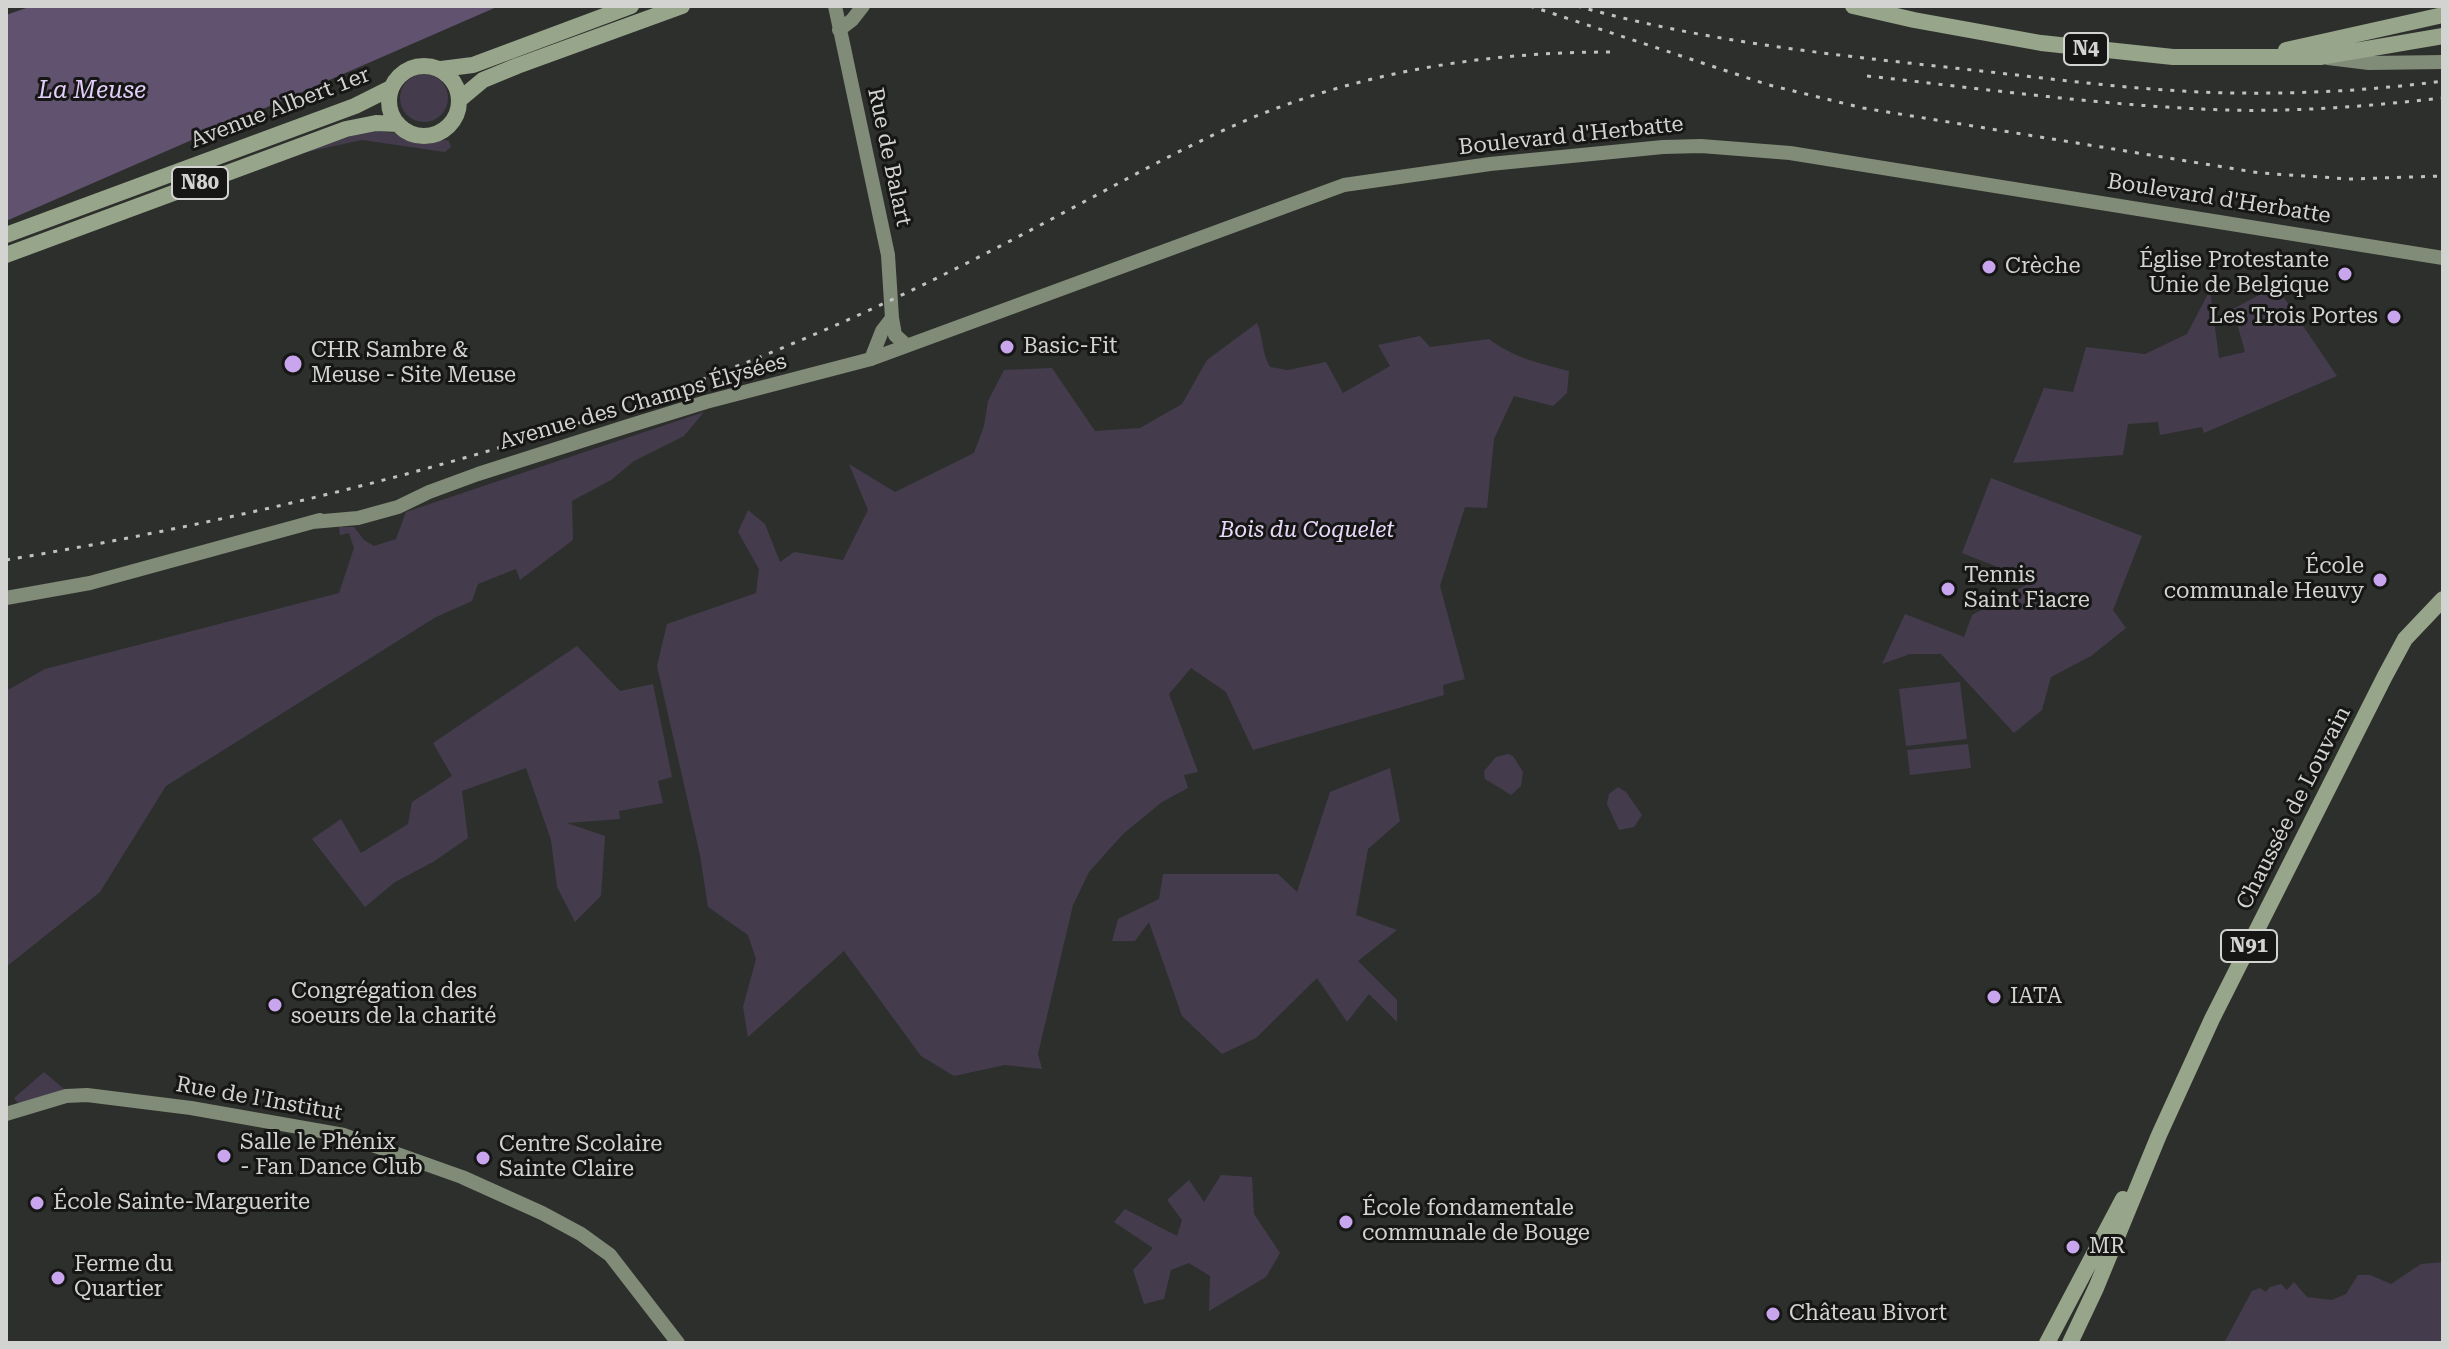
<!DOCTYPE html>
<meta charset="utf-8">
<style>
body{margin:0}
#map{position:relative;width:2449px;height:1349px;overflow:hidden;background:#2d2f2c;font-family:"Roboto Serif",serif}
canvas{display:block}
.frame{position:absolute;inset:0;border:8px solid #d3d4d2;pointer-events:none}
</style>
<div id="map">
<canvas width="2449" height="1349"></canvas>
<div class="frame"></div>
</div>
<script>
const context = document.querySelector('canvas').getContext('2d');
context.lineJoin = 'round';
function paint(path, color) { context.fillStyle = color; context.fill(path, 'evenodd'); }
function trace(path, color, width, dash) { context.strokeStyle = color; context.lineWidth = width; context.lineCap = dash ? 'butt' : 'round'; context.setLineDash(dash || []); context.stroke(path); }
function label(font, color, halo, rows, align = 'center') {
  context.font = font + ' "Roboto Serif",serif'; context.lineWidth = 6; context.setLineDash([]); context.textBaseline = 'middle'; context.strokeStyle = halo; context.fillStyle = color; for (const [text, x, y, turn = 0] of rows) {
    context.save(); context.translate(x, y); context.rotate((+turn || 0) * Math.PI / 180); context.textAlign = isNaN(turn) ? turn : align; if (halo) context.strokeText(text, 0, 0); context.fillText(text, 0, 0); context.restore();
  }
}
paint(new Path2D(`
 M400 98a24 24 0 1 1 48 0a24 24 0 1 1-48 0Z
 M369 130 394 133 415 143 445 140 449 141 451 147 445 152 362 140 302 153Z
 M2276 286 2337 376 2204 433 2202 427 2160 435 2158 422 2128 424 2123 455 2013 463 2044 388 2073 392 2086 347 2145 354 2187 334 2210 290 2219 358 2245 352 2233 309Z
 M1257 323C1264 339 1261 351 1270 367L1288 370 1326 362 1343 393 1390 366 1378 345 1420 336 1430 347 1489 339C1512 357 1541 364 1569 371L1567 393 1553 406 1514 396 1494 439 1487 508 1465 507 1440 586 1465 679 1443 685 1444 695 1253 750 1226 692 1191 668 1169 694 1198 772 1184 775 1188 788 1162 802 1123 834 1089 872 1073 905 1038 1054 1042 1069 1005 1065 954 1076 921 1056 844 951 748 1037 743 1007 756 959 748 935 708 907 700 855 657 666 667 624 756 593 759 569 738 532 748 510 765 524 780 562 794 552 843 560 868 510 849 464 895 492 974 453 984 426 988 401 1004 370 1052 368 1095 431 1140 428 1182 404 1207 360Z
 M704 412 684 436 634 461 611 480 572 501 573 540 520 580 516 569 478 584 472 601 436 617 166 786 100 892 6 967V691L45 669 339 593 354 548 349 533 340 535 339 527H354L364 540 374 546 396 539 406 512Z
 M1991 478 2142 536 2113 610 2126 628 2091 656 2051 677 2042 710 2014 733 1941 654H1910L1882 664 1905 614 1964 637 1972 615 2033 581 1962 553Z
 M577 646 620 691 653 684 672 777 658 781 663 803 619 811 620 819 567 823 605 836 601 896 575 922 557 887 551 840 526 768 462 791 468 838 433 862 395 882 365 907 312 839 341 819 361 853 408 824 412 802 452 776 433 743Z
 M1960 682 1967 739 1906 746 1899 689Z
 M1968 744 1971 768 1910 775 1907 750Z
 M1508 754 1513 756 1523 772 1521 786 1511 795 1485 779 1484 771 1496 757Z
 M1390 768 1400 821 1368 849 1356 915 1397 930 1358 961 1397 1000V1022L1369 994 1347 1022 1317 978 1256 1038 1222 1054 1182 1016 1149 922 1135 941H1112L1118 919 1159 899 1163 874H1278L1297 892 1330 792Z
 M1618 787 1626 792 1642 815 1634 827 1619 830 1607 804 1609 794Z
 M44 1072 64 1089 20 1105 14 1098Z
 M1221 1175 1252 1177 1254 1214 1280 1253 1266 1277 1209 1311 1210 1276 1189 1263 1171 1270 1164 1299 1144 1304 1133 1270 1153 1248 1114 1222 1125 1209 1177 1236 1182 1220 1167 1200 1189 1180 1204 1202Z
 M2443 1262V1343H2229L2225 1341 2252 1291 2260 1288 2266 1292 2270 1287 2281 1284 2287 1290 2294 1282 2307 1297 2332 1300 2346 1294 2358 1275H2370L2391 1284 2421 1264Z`), '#443c4d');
paint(new Path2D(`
 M32 6H499L6 221V15Z`), '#615370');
trace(new Path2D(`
 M835 6 888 255 892 318 895 335 906 345
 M839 30 852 20 863 6
 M2328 58 2369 63 2443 62
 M871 359 882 331 892 318
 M312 522 358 518 398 507 429 492 478 474 625 427 706 402 871 359 1344 185 1490 164 1663 147 1701 146 1790 153 2443 258
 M6 598 90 583 320 520
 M6 1114 66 1096 87 1095 191 1108 344 1135 462 1177 542 1213 581 1234 610 1255 678 1343`), '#808c77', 14);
trace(new Path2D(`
 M1853 6 1914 20 2041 43 2173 57H2320L2443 36
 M2286 50 2443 15
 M389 101a35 35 0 1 1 70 0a35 35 0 1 1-70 0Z
 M441 69 473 65 631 6
 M459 100 483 80 517 66 682 6
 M6 235 355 106 391 88
 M6 255 346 129 376 123 398 124
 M2047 1343 2123 1199
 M2070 1343 2096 1288 2159 1135 2212 1019 2385 676 2405 639 2443 599`), '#97a58a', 16);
trace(new Path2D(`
 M1530 6 1769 85 1863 108 2260 173 2350 179 2443 176
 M1577 6C1701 41 1826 54 1954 68 2048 78 2143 92 2237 93 2306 94 2375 90 2443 81
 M1867 76C1986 89 2105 106 2225 110 2298 112 2370 106 2443 98
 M6 560C274 515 543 448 794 343 886 305 975 260 1063 213 1133 176 1202 136 1277 108 1385 68 1497 52 1612 52`), '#c1c2c0', 3, [4, 8]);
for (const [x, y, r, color] of [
 [1989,267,8,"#c9a5ee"],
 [2345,274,8,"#c9a5ee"],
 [2394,317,8,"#c9a5ee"],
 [1007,347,8,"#c9a5ee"],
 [293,364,10,"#c9a5ee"],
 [2380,580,8,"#c9a5ee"],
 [1948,589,8,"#c9a5ee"],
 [1994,997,8,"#c9a5ee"],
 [275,1005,8,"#c9a5ee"],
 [224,1156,8,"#c9a5ee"],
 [483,1158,8,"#c9a5ee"],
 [37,1203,8,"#c9a5ee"],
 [1346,1222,8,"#c9a5ee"],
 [2073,1247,8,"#c9a5ee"],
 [58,1278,8,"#c9a5ee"],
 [1773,1314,8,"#c9a5ee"]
]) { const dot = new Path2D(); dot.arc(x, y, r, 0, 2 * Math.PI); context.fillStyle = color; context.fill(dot); trace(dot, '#161715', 3); }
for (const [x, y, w] of [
 [2086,49,44],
 [200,183,56],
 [2249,946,56]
]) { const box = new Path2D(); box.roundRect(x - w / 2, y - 16, w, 32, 6); context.fillStyle = '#161715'; context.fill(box); trace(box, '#d3d4d2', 2); }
label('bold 20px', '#d3d4d2', null, [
 ["N4",2086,49],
 ["N80",200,183],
 ["N91",2249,946]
]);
label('22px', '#d3d4d2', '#161715', [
 ["Avenue Albert 1er",280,108,-21],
 ["Boulevard d'Herbatte",1571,136,-6],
 ["Rue de Balart",889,157,78],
 ["Boulevard d'Herbatte",2219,199,9],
 ["Avenue des Champs Élysées",643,402,-16],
 ["Chaussée de Louvain",2294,808,-63],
 ["Rue de l'Institut",259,1099,10]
]);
label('22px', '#d3d4d2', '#161715', [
 ["Église Protestante",2329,261,"right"],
 ["Unie de Belgique",2329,286,"right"],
 ["Crèche",2005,267],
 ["Les Trois Portes",2378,317,"right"],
 ["Basic-Fit",1023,347],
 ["CHR Sambre &",311,351],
 ["Meuse - Site Meuse",311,376],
 ["École",2364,567,"right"],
 ["communale Heuvy",2364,592,"right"],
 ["Tennis",1964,576],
 ["Saint Fiacre",1964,601],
 ["Congrégation des",291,992],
 ["soeurs de la charité",291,1017],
 ["IATA",2010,997],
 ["Salle le Phénix",240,1143],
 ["- Fan Dance Club",240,1168],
 ["Centre Scolaire",499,1145],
 ["Sainte Claire",499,1170],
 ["École Sainte-Marguerite",53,1203],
 ["École fondamentale",1362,1209],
 ["communale de Bouge",1362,1234],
 ["MR",2089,1247],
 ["Ferme du",74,1265],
 ["Quartier",74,1290],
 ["Château Bivort",1789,1314]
], 'left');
label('italic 22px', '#e8d9fa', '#161715', [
 ["Bois du Coquelet",1307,531]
]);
label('italic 24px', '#e4cffb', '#161715', [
 ["La Meuse",92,91]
]);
</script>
